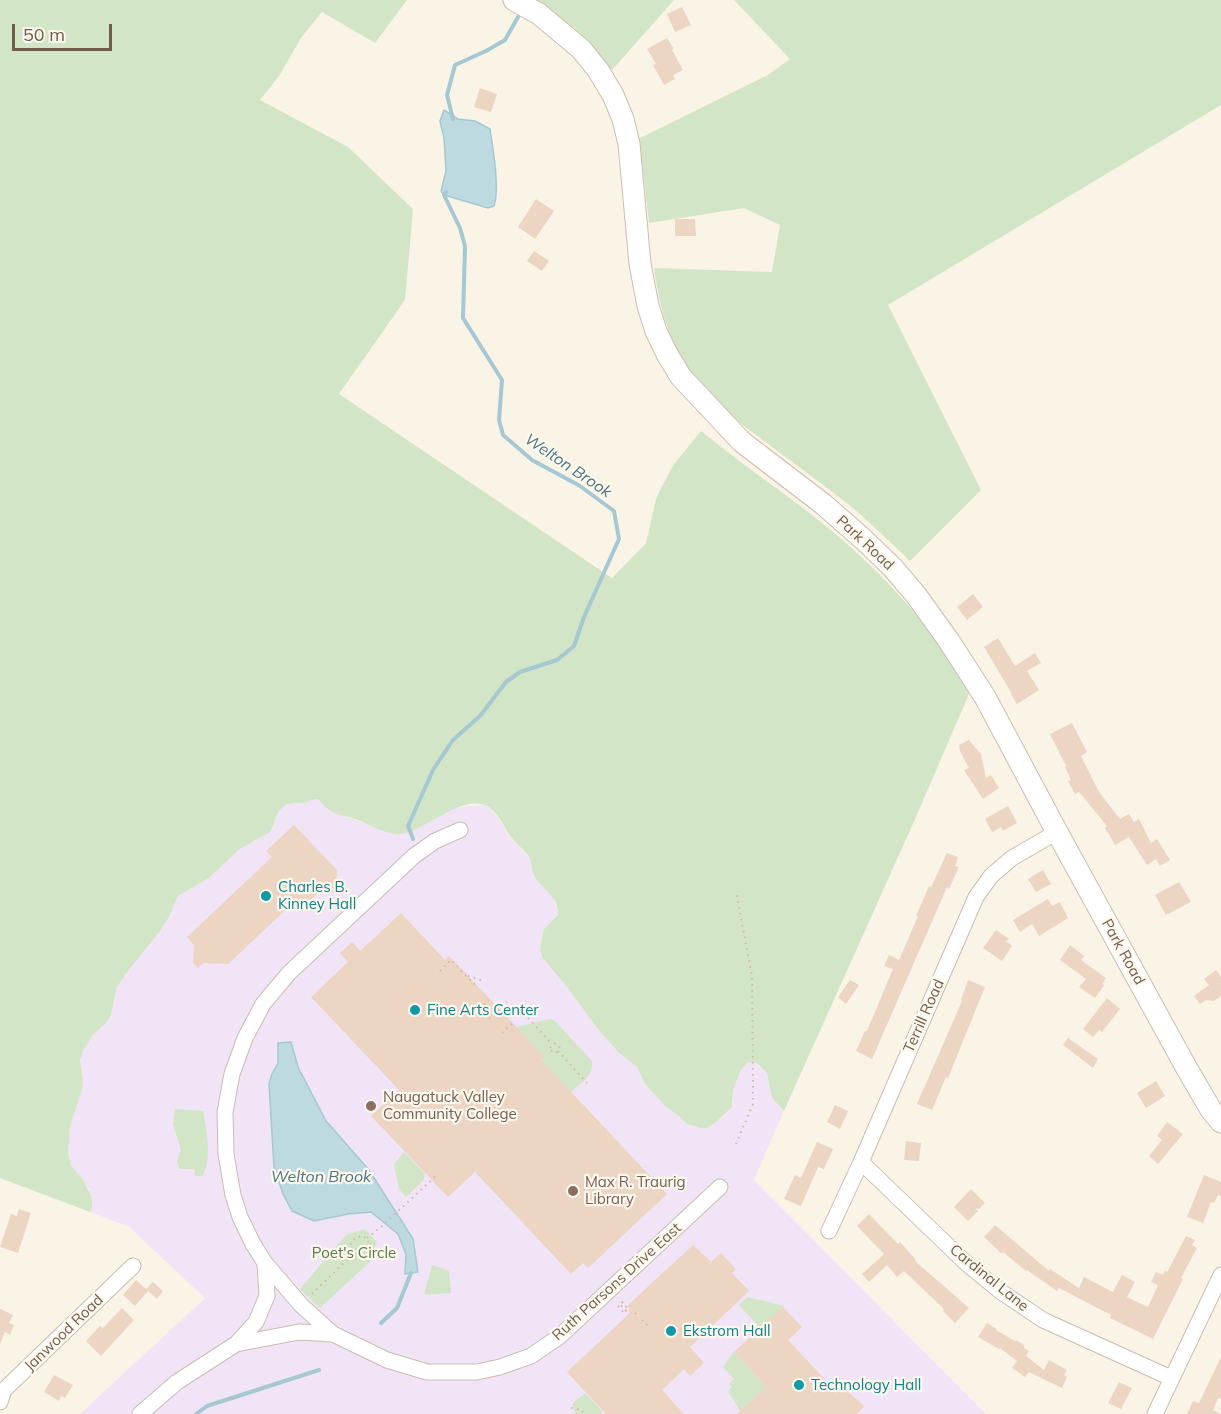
<!DOCTYPE html>
<style>
body{margin:0}
#map{position:relative;width:1221px;height:1414px;overflow:hidden;background:#faf4e7;font-family:Mulish,sans-serif}
canvas{display:block}
.scale{position:absolute;left:12px;top:24px;width:100px;height:27px;box-sizing:border-box;border:3px solid #715d4e;border-top:0;padding-left:8px;font-size:18px;line-height:21px;white-space:nowrap;color:#715d4e;-webkit-text-stroke:4px #fdf8ed;paint-order:stroke}
</style>
<div id="map">
<canvas width="1221" height="1414"></canvas>
<div class="scale">50 m</div>
</div>
<script>
const context = document.querySelector('canvas').getContext('2d');
context.lineJoin = 'round';
function paint(path, color) { context.fillStyle = color; context.fill(path, 'evenodd'); }
function trace(path, color, width, dash) { context.strokeStyle = color; context.lineWidth = width; context.lineCap = dash ? 'butt' : 'round'; context.setLineDash(dash || []); context.stroke(path); }
function label(font, color, halo, rows, align = 'center') {
  context.font = font + ' Mulish,sans-serif'; context.lineWidth = 4.5; context.setLineDash([]); context.textBaseline = 'middle'; context.strokeStyle = halo; context.fillStyle = color; for (const [text, x, y, turn = 0] of rows) {
    context.save(); context.translate(x, y); context.rotate((+turn || 0) * Math.PI / 180); context.textAlign = isNaN(turn) ? turn : align; if (halo) context.strokeText(text, 0, 0); context.fillText(text, 0, 0); context.restore();
  }
}
paint(new Path2D(`
 M312 798 317 799 327 808 335 813 353 819 384 831 398 834 415 829 449 810 459 807 482 805 486 806 493 811 508 834 530 859 535 877 551 894 558 911V915L543 932 540 950 597 1028 618 1052 637 1067 645 1084 664 1105 680 1117 687 1124 695 1127 707 1128 715 1123 730 1109 733 1105V1090L741 1070 745 1064 754 1062 764 1069 767 1073 772 1098 784 1111 754 1180 986 1414H80L205 1298 129 1227 90 1212 92 1208 89 1189 84 1181 71 1165 68 1153 70 1126 79 1099 83 1080 80 1060 82 1051 92 1036 106 1023 111 1015 117 987 128 971 158 934 169 917 178 896 209 878 240 849 258 839 273 828 279 810 282 807 290 804 309 801Z`), '#f1e4f6');
paint(new Path2D(`
 M0 0H407L375 43 322 12 301 38 279 76 260 100 348 147 413 209 405 300 339 394 612 578 646 543 656 499 660 490 674 464 701 431C740 463 782 491 821 522 880 570 934 626 969 694L916 817 784 1111 772 1098 767 1073 758 1064 754 1062 747 1063 741 1070 733 1090 732 1107 715 1123 707 1128H700L687 1124 680 1117 664 1105 645 1084 637 1067 618 1052 597 1028 567 987 543 958 540 950 543 932 545 928 558 915C559 897 543 890 535 877 532 872 532 865 530 859 526 851 517 845 512 838 504 829 500 815 490 808 465 790 426 831 401 834 384 835 368 823 352 818 345 816 337 815 331 811 325 808 322 802 317 799 311 799 309 802 303 803 298 803 293 803 289 804 275 808 277 822 270 832L240 849 209 878 178 896 169 917 158 934 128 971 117 987 111 1015 106 1023 92 1036 83 1051 80 1060 83 1080 82 1090 70 1126 68 1153 71 1165 84 1181 92 1198V1208L90 1212 0 1178Z
 M526 0H674L612 70C587 34 566 18 526 0Z
 M734 0H1221V105L888 305 981 490 910 561C891 543 873 525 853 508 833 492 812 477 791 461 755 434 716 408 689 371 668 340 659 304 654 268L772 272 780 225 744 208 649 223 642 162 638 139 768 75 790 59Z
 M550 1019 555 1021 592 1061C594 1076 581 1083 571 1092L541 1060 544 1057 516 1027Z
 M175 1109 203 1111C206 1127 213 1162 202 1176H195L194 1169H179L177 1161 181 1150 173 1124Z
 M404 1152 425 1174 423 1181 406 1197 399 1189 394 1165Z
 M365 1229 377 1242 372 1253 373 1259 320 1308 300 1289 346 1235Z
 M432 1265 449 1271 451 1293 424 1295Z
 M748 1297 784 1306 761 1329 739 1305Z
 M734 1352 766 1387 740 1411 728 1391 732 1387 729 1384 734 1379 723 1367Z
 M585 1393 603 1412 601 1414H576L572 1405 574 1402Z`), '#d2e6c7');
const water = new Path2D(`
 M444 110 458 119 475 121 490 129C493 150 500 187 494 206L488 208 444 195 441 191 446 171 444 138 440 121Z
 M291 1042 298 1067 326 1121 369 1170 413 1239 418 1272 405 1274 406 1254 398 1234 371 1212 348 1214 314 1221 292 1211 283 1194 274 1167 269 1084 272 1074 278 1063V1043Z`);
paint(water, '#bedae1');
trace(water, '#a5c8d2', 1.5);
trace(new Path2D(`
 M453 119 447 95 455 65 486 51 505 40 518 17
 M413 839 408 826 433 770 453 740 480 716 506 682 520 672 557 660 574 646 584 617 619 539 614 511 580 486 532 460 503 435 499 420 502 380 463 318 465 246 460 228 444 195 446 192
 M381 1323 397 1308 411 1273
 M196 1414 207 1406 319 1370`), '#a5c8d2', 4);
paint(new Path2D(`
 M682 7 691 25 675 32 667 14Z
 M667 38 674 49 672 50 683 70 673 75 675 79 664 85 653 65 656 64 647 49Z
 M480 88 497 94 491 112 474 107Z
 M536 199 554 211 535 239 518 227Z
 M675 219H695L696 236H675Z
 M534 251 549 261 542 271 527 261Z
 M973 594 983 607 967 620 957 607Z
 M998 638 1015 666 1035 653 1041 663 1027 671 1039 690 1017 704 1011 694H1012L984 647Z
 M1072 723 1087 752 1081 756 1099 792 1120 819 1129 814 1134 822 1139 819 1151 843 1157 839 1170 860 1160 866 1156 859 1147 865 1129 837 1115 845 1105 828 1107 826 1079 792 1075 794 1068 781 1071 780 1065 767 1066 766 1050 734Z
 M969 740 981 754 986 778 991 775 999 788 983 799 964 770 969 768 960 751 959 745Z
 M1008 806 1017 823 1003 831 1001 827 992 832 985 819Z
 M294 825 337 870 336 883 345 893H318L300 910 293 903 228 964 204 963 198 968 193 963 194 945 187 937 272 857 266 851Z
 M947 853 958 857 955 866 959 867 949 889 947 887 872 1059 856 1051 865 1031H867L893 969 884 966 889 955 899 960 918 916H916L929 886 931 887Z
 M1043 870 1051 884 1036 892 1028 879Z
 M1179 882 1191 902 1166 915 1155 895Z
 M1048 899 1052 906 1060 902 1068 918 1039 936 1032 924 1020 932 1013 920Z
 M401 913 445 960 449 956 545 1057 541 1060 667 1194 588 1268 583 1263 571 1274 475 1172 448 1197 371 1116 399 1090 311 997 348 962 340 953 352 942 360 951Z
 M996 930 1009 939 1006 941 1012 946 1002 961 983 948Z
 M1070 945 1084 956 1081 960 1106 978 1102 984 1104 985 1095 998 1079 987 1086 979 1060 960Z
 M1216 970 1221 977V996L1214 1001 1206 1000 1200 1004 1194 996 1209 985 1204 979Z
 M850 980 859 985 846 1004 838 997Z
 M968 980 985 987 948 1078 946 1077 932 1110 917 1104 962 1001 961 1000Z
 M1107 998 1120 1009 1102 1032 1099 1030 1093 1037 1083 1029Z
 M1068 1038 1098 1059 1093 1068 1063 1045Z
 M1156 1081 1165 1096 1146 1108 1137 1093Z
 M835 1105 848 1111 840 1129 827 1122Z
 M1167 1122 1183 1134 1158 1164 1149 1156 1162 1140 1157 1136Z
 M906 1141 921 1143 919 1161 904 1160Z
 M817 1142 833 1149 824 1169 818 1167 801 1206 784 1199 795 1175 801 1178Z
 M1204 1175 1221 1182V1196L1218 1195 1214 1203 1211 1202 1203 1223 1187 1217Z
 M971 1189 985 1203 979 1209 975 1208 978 1211 968 1221 954 1207Z
 M19 1209 31 1213 18 1253 0 1247 11 1214 17 1216Z
 M869 1214 898 1244 900 1242 916 1260 915 1261 969 1308 955 1323 943 1311 944 1309 904 1271 897 1277 887 1265 869 1282 862 1274 884 1254 857 1226Z
 M995 1225 1049 1271 1050 1269 1079 1288 1084 1277 1113 1292 1122 1275 1135 1282 1127 1297 1148 1307 1158 1285 1151 1282 1156 1272 1163 1275 1165 1270 1167 1272 1186 1236 1195 1240 1192 1245 1197 1248 1181 1278 1183 1279 1153 1339 1110 1318 1111 1315 1059 1288 1057 1291 1027 1270 1026 1271 1003 1252 1002 1254 984 1237Z
 M693 1245 711 1262 721 1253 736 1269 732 1273 749 1291 690 1347 704 1363 690 1376 684 1369 662 1390 684 1414H606L567 1372 630 1313 628 1311 630 1309 627 1306Z
 M136 1280 146 1289 153 1282 163 1291 157 1299 148 1291 135 1306 123 1295Z
 M783 1307 802 1327 788 1340 833 1388 838 1383 864 1406 857 1414H737L766 1387 734 1352Z
 M122 1308 134 1320 101 1356 86 1341 100 1326 103 1328Z
 M0 1309 13 1315 9 1323 14 1325 10 1335 5 1332 0 1344Z
 M987 1323 997 1329 996 1330 1015 1341 1016 1340 1024 1345V1348L1029 1351 1026 1356 1044 1370 1049 1360 1067 1370 1064 1375 1067 1377 1062 1388 1029 1372 1025 1377 1012 1368 1017 1361 1000 1348 999 1349 978 1337Z
 M1221 1357V1399L1218 1398 1213 1410 1221 1414H1187L1193 1401 1199 1403Z
 M54 1375 73 1385 65 1398 61 1396 59 1401 44 1392Z
 M1119 1382 1132 1388 1121 1409 1108 1403Z`), '#ecd5c2');
const street = new Path2D(`
 M460 830 435 841 414 856 289 973 263 1004 245 1038 232 1074 225 1112 226 1154 233 1195 240 1217 253 1244 265 1263 301 1305 333 1334 387 1360 427 1372H477L500 1367 531 1356 560 1336 720 1187
 M861 1162 967 1264 1000 1291 1043 1320 1171 1378
 M829 1231 861 1162 976 897 991 876 1012 858 1057 832
 M236 1344 299 1332 333 1334
 M0 1402 4 1390 133 1266
 M140 1414 177 1382 236 1344 256 1322 267 1296 265 1263
 M1155 1414 1221 1275`);
const secondary = new Path2D(`
 M514 0 539 14 581 49 598 70 613 95 623 119 629 144 640 264 648 306 656 331 667 354 681 377 742 442 823 504 863 539 893 568 916 595 949 641 985 697 1057 832 1186 1067 1211 1110 1221 1122`);
trace(street, '#cbbcae', 17);
trace(secondary, '#cdbdac', 23);
trace(new Path2D(`
 M440 971 451 960 475 985 473 987
 M468 976 483 981
 M480 1009 489 1000
 M528 1018 552 1044
 M489 1019 507 1002
 M502 1033 512 1024
 M550.5 1048a4.5 4.5 0 1 1 9 0a4.5 4.5 0 1 1-9 0Z
 M558 1051 587 1083
 M736 1144 753 1104V1071L752 976 736 891
 M367 1238 381 1227 438 1174
 M312 1294 351 1256 350 1247 352 1240 361 1236 367 1238 369 1243 367 1253 360 1256H351
 M618 1306 624 1313 626 1311 620 1304 622 1302 629 1310
 M635 1313 638 1316
 M642 1320 648 1326
 M571 1408 580 1409 585 1414`), '#d1b9a5', 2, [1.5, 4.5]);
trace(street, '#fff', 15);
trace(secondary, '#fff', 21);
for (const [x, y, r, color] of [
 [266,896,6,"#0f9aa8"],
 [415,1010,6,"#0f9aa8"],
 [371,1106,6,"#8d6e63"],
 [573,1191,6,"#8d6e63"],
 [671,1331,6,"#0f9aa8"],
 [799,1385,6,"#0f9aa8"]
]) { const dot = new Path2D(); dot.arc(x, y, r, 0, 2 * Math.PI); context.fillStyle = color; context.fill(dot); trace(dot, '#fdf8ed', 2); }
label('15px', '#715d4e', '#fdf8ed', [
 ["Park Road",865,543,43],
 ["Park Road",1123,952,61],
 ["Terrill Road",924,1016,-66],
 ["Cardinal Lane",989,1278,39],
 ["Ruth Parsons Drive East",617,1282,-42],
 ["Janwood Road",64,1333,-44]
]);
label('15px', '#0d838f', '#fdf8ed', [
 ["Charles B.",278,887],
 ["Kinney Hall",278,904],
 ["Fine Arts Center",427,1010],
 ["Ekstrom Hall",683,1331],
 ["Technology Hall",811,1385]
], 'left');
label('15px', '#785e54', '#fdf8ed', [
 ["Naugatuck Valley",383,1097],
 ["Community College",383,1114],
 ["Max R. Traurig",585,1182],
 ["Library",585,1199]
], 'left');
label('15px', '#567a4b', '#fdf8ed', [
 ["Poet's Circle",354,1253]
]);
label('italic 16px', '#4b7581', '#fdf8ed', [
 ["Welton Brook",568,466,34],
 ["Welton Brook",321,1177]
]);
</script>
